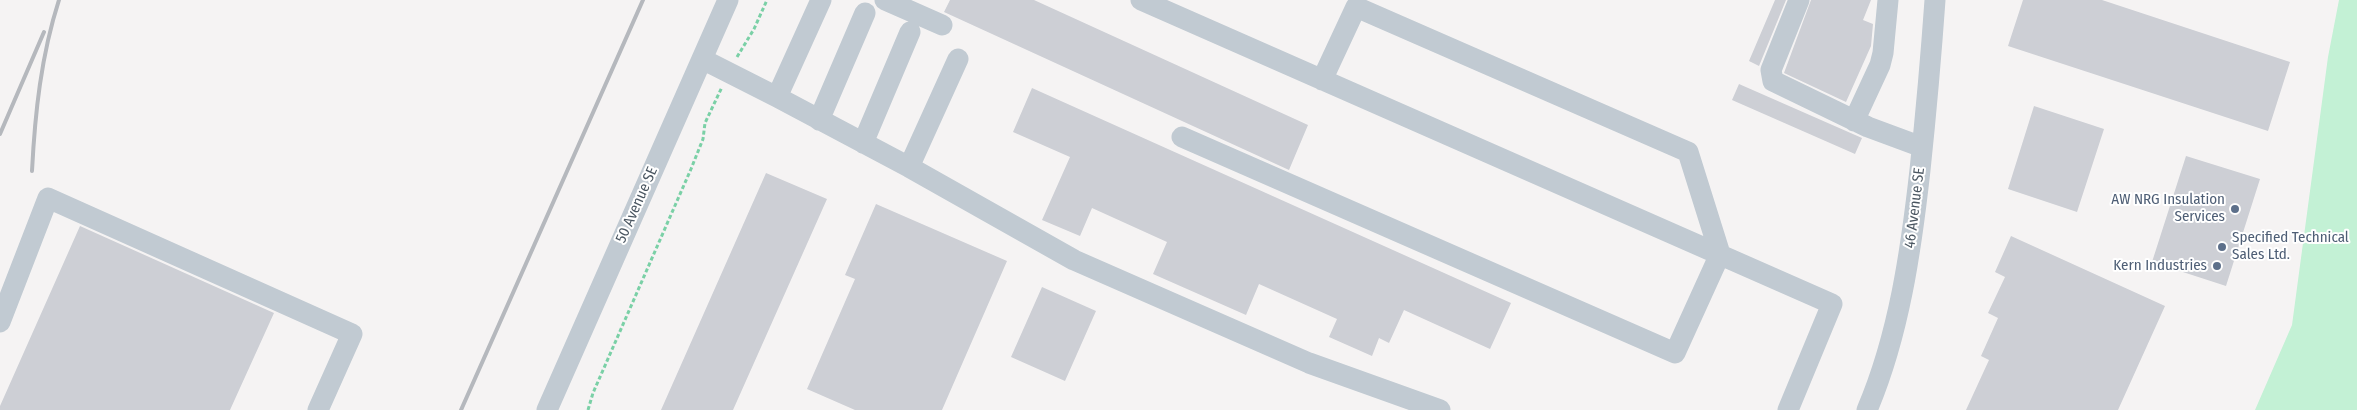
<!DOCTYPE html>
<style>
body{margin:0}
canvas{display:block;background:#f5f3f3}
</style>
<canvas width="2357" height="410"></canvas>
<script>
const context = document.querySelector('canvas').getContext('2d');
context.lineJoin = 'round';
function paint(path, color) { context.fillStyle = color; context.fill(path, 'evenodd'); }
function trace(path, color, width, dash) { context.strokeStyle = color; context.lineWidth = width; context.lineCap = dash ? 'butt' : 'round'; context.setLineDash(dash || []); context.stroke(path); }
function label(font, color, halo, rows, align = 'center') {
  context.font = font + ' "Fira Sans Condensed",sans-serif'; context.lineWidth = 4; context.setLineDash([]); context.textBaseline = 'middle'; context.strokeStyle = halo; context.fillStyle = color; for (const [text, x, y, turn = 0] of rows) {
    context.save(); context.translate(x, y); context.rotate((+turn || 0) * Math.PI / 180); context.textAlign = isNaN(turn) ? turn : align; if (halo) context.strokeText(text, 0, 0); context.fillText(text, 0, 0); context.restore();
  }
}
paint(new Path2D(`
 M2339 0H2357V410H2255L2292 325 2328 57Z`), '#c3f1d5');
paint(new Path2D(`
 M950 0H1034L1308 125 1289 170 944 12Z
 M1775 0H1786L1759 66 1749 61Z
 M1811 0H1871L1863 20 1873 24 1871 46 1846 102 1784 73Z
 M2023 0H2102L2290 62 2268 131 2008 46Z
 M1739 84 1862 138 1855 154 1732 100Z
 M1032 88 1511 303 1490 349 1404 310 1389 343 1379 338 1372 356 1329 337 1337 319 1259 284 1246 315 1153 274 1167 242 1092 208 1080 236 1042 220 1070 157 1013 132Z
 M2034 106 2104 129 2077 212 2008 189Z
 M2186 156 2260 179 2226 286 2152 262Z
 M766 173 827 199 733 410H661Z
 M876 204 1007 261 942 410H855L807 389 855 279 845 275Z
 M80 226 274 313 230 410H0V406Z
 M2011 236 2165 306 2118 410H1966L1989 360 1981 356 1998 318 1988 313 2005 277 1995 272Z
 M1042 287 1096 311 1065 381 1011 357Z`), '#cdcfd5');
trace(new Path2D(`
 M737 57 754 29 767 0
 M588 410 593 393 691 169 703 139 705 123 722 87`), '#7ad0a6', 3, [4, 2.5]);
trace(new Path2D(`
 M885 0 942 25
 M1141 0 1832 304 1788 410
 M1799 0 1771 70 1773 81 1868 127 1922 147
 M702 59 777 97 909 167 1074 260 1309 363 1440 410
 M777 97 821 0
 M819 120 865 13
 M1854 121 1880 65 1883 53 1888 0
 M1182 137 1675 353 1720 254 1688 152 1356 7 1322 80
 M863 143 910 32
 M909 167 958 59
 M0 322 48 198 352 334 318 410
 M547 410 728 0
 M1867 410C1899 335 1911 251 1920 170 1926 113 1931 57 1935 0`), '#c1cad2', 21);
trace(new Path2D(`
 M0 134 44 32
 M32 171C35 113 41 56 59 0
 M461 410 643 0`), '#b5b8bd', 4);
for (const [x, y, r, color] of [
 [2235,209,5,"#5c6f8a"],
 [2222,247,5,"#5c6f8a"],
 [2217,266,5,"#5c6f8a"]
]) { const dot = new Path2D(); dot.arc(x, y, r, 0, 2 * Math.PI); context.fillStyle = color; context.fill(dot); trace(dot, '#fff', 2); }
label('15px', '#4e5e75', '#fff', [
 ["AW NRG Insulation",2225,200],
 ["Services",2225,217],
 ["Specified Technical",2232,238,"left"],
 ["Sales Ltd.",2232,255,"left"],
 ["Kern Industries",2207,266]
], 'right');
label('15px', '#4a5661', '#fff', [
 ["50 Avenue SE",637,205,-66],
 ["46 Avenue SE",1915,208,-83]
]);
</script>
